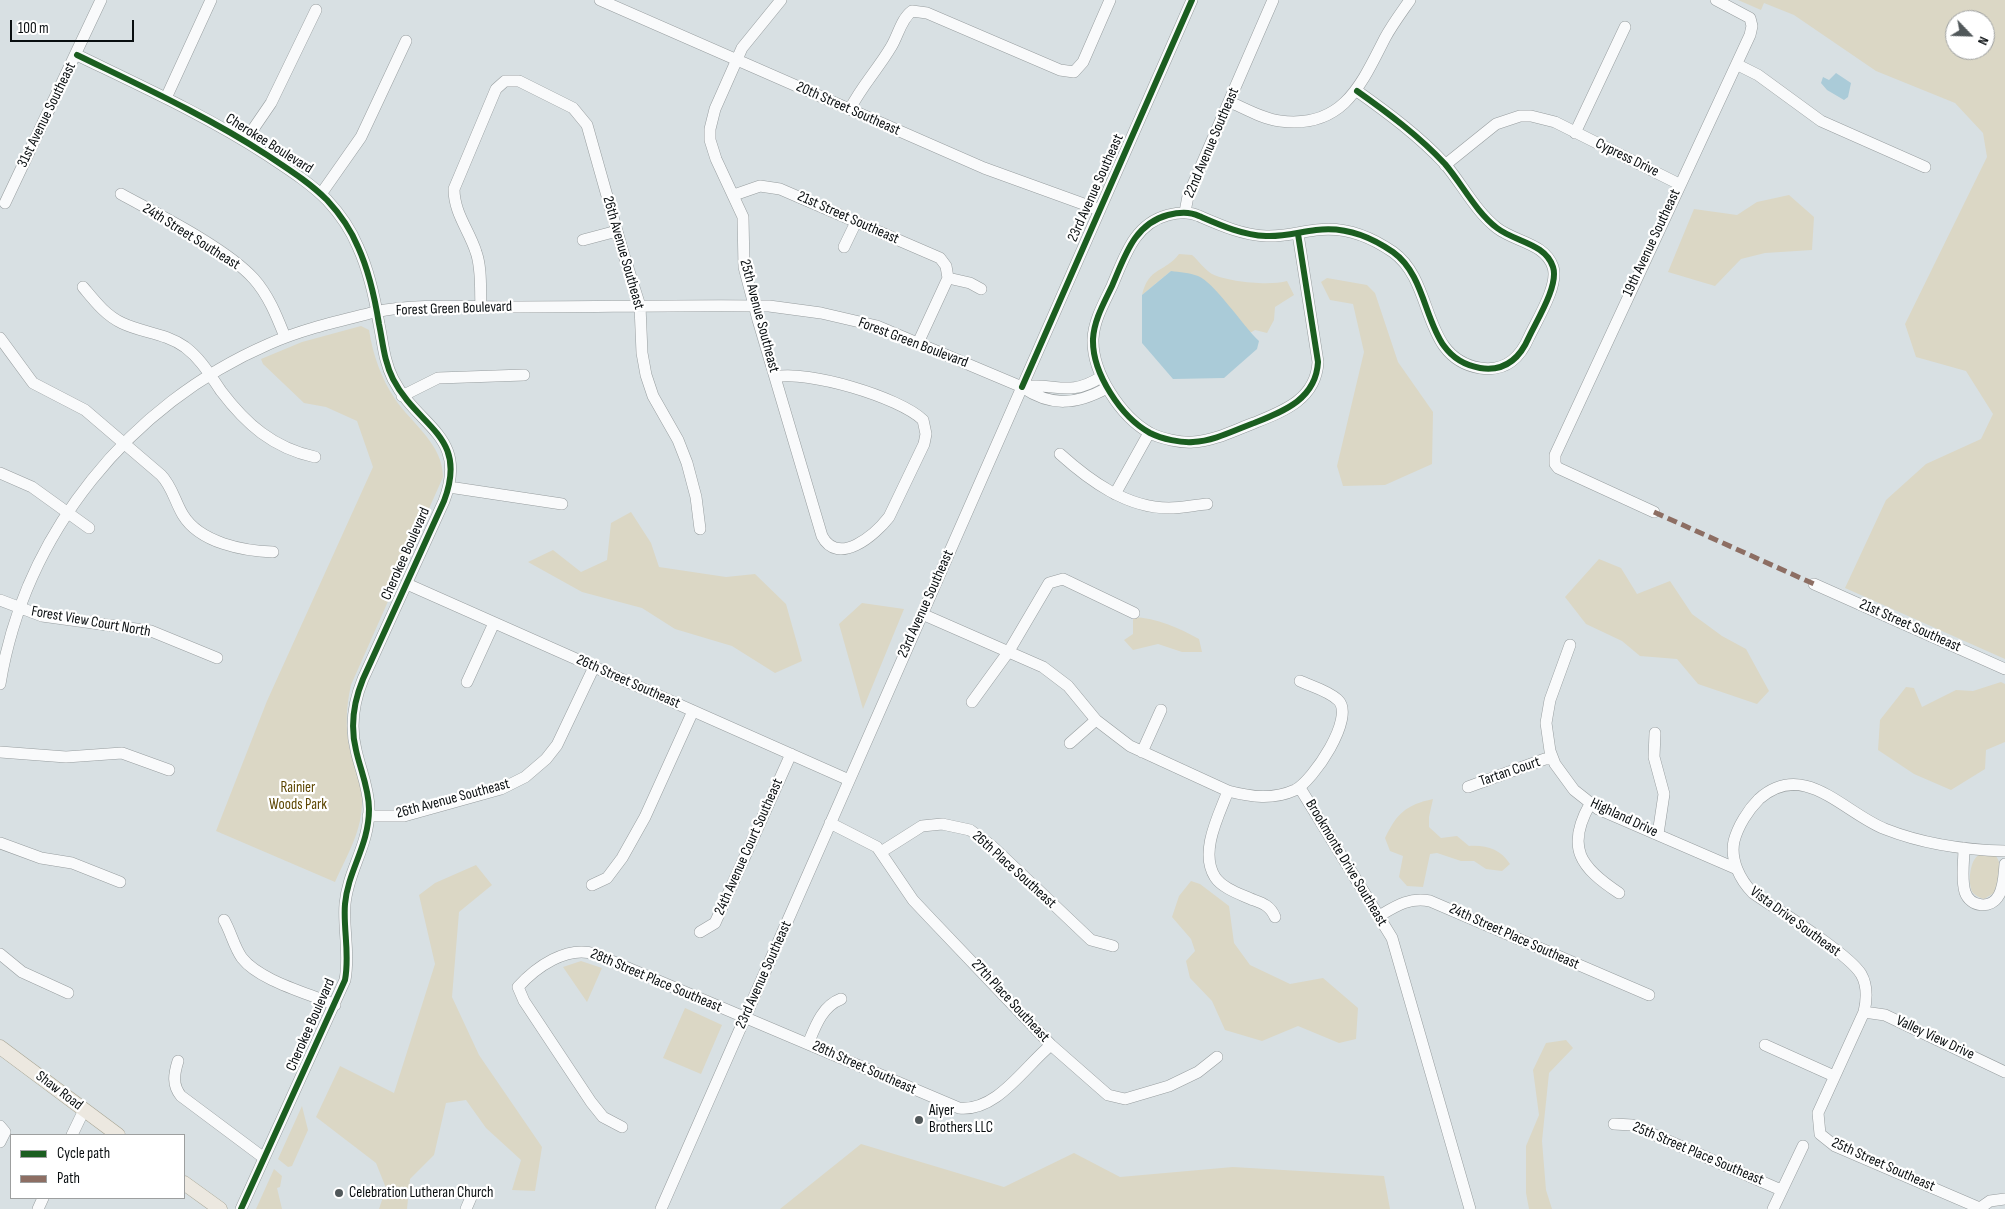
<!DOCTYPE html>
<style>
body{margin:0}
#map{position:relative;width:2005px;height:1209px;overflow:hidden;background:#d8e0e3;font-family:"Sofia Sans Condensed",sans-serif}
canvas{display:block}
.legend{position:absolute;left:10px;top:1134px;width:175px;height:65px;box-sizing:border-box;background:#fff;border:1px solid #9d9f9f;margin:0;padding:6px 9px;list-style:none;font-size:15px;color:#090e10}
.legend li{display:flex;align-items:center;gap:10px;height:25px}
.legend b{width:25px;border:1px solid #9d9f9f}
.north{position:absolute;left:1945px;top:10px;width:50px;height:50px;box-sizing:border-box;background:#fff;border:1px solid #9d9f9f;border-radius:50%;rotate:114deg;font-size:14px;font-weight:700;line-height:20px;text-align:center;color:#090e10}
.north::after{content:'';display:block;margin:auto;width:18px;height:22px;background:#51585a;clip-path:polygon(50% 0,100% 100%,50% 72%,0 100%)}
.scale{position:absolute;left:10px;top:20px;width:124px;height:22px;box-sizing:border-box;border:2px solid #090e10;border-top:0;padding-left:6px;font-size:15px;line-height:18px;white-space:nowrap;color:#090e10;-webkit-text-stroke:4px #fff;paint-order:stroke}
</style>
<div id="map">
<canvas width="2005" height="1209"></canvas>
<ul class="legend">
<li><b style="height:6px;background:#1b5e20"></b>Cycle path</li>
<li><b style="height:6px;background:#8d6e63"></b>Path</li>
</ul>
<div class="north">N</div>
<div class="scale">100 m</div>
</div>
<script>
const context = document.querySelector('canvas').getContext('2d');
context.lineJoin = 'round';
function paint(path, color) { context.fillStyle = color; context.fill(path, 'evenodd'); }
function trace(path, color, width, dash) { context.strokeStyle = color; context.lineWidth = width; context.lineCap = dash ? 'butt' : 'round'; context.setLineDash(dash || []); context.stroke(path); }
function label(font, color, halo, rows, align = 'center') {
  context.font = font + ' "Sofia Sans Condensed",sans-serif'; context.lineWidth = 4.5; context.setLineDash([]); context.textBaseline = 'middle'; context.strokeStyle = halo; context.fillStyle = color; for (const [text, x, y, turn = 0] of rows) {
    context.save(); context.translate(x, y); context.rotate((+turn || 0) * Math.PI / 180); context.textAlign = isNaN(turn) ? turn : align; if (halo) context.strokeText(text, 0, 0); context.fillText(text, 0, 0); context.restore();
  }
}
paint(new Path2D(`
 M1738 0H2005V659L1845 588 1886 500 1926 464 1981 439 1993 414 1966 371 1916 357 1905 324 1987 157 1983 133 1955 103 1876 71 1794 15 1764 3 1761 10ZM1955 20H1985V50H1955Z
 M1789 195 1814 217 1812 250 1765 253 1741 259 1715 286 1668 272 1694 209 1737 215 1757 202Z
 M1179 254 1192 255C1198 260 1205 270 1212 274 1228 282 1270 286 1287 281L1294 295 1275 307 1274 320 1267 333 1255 330 1250 333 1171 271 1142 295C1149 266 1165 273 1179 254Z
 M1327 278 1367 285 1375 293 1398 362 1433 412 1432 464 1385 485 1343 486 1337 466 1364 352 1353 304 1330 300 1321 282Z
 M361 326 369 330C373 355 381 378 395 399 412 424 443 444 443 477L351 685C346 707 345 728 350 750 354 766 362 782 362 799 363 830 347 855 335 882L216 831 267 701 373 467 357 421 326 407 304 403 263 364 261 359 302 342Z
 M631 512 651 543 659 567 726 577 755 574 786 604 802 661 775 673 732 646 675 629 642 608 582 592 528 562 553 550 581 572 607 560 611 523Z
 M1599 559 1621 568 1637 594 1670 581 1692 614 1722 636 1746 649 1769 691 1757 704 1698 684 1677 659 1640 656 1622 641 1586 624 1565 597Z
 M862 603 904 609 863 709 839 624Z
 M1133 617C1157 618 1179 628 1199 639L1202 652H1182L1158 644 1133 650 1124 640 1133 634Z
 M2001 682 2005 684V742L1986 750 1985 769 1951 790 1914 774 1878 750 1880 720 1906 687 1914 688 1922 707 1956 690 1973 691Z
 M1433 799 1429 817V827L1441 838 1457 836 1469 846C1487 845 1500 849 1510 864L1502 871 1486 869 1474 861H1461L1437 853 1430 854 1423 887 1407 886 1399 877 1403 856 1390 851 1385 838C1397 813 1406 805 1433 799Z
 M1979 855 1996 856C2004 868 1999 881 1994 893L1984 899C1980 898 1976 896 1973 893 1967 884 1970 859 1979 855Z
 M476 865 492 885 459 912 452 997 479 1055 542 1147 535 1191 512 1190 521 1160 486 1128 466 1100 446 1103 434 1155 410 1179 407 1209H379L386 1188 376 1163 316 1117 340 1066 394 1093 435 964 419 895 435 883Z
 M1191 881 1200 884 1229 906 1234 943 1250 965 1290 984 1323 978 1358 1008 1356 1039 1339 1043 1298 1026 1262 1041 1225 1030 1212 1001 1190 978 1186 961 1195 951 1191 939 1172 917 1179 896Z
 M581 961 602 968 587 1002 563 967Z
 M685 1008 722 1025 701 1074 663 1058Z
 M1566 1040 1573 1048 1549 1073 1542 1141 1546 1190 1552 1209H1529L1526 1193V1146L1539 1115 1533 1070 1546 1043Z
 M302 1106 308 1130 292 1166 288 1167 278 1159Z
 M861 1144 1004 1187 1074 1153 1120 1177 1233 1167 1384 1176 1390 1209H780Z
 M274 1169 282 1176 280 1187 277 1188 282 1209H256Z`), '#dbd7c5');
paint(new Path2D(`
 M1836 73 1851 83 1848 97 1844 100 1827 90 1821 83 1823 77 1829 80Z
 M1171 271C1179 272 1190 273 1198 276 1213 281 1244 327 1259 341L1257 349 1224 378 1173 379 1142 343V295Z`), '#aacbd8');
const minor = new Path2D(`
 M600 0 984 168 1100 210
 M77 55C141 86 207 116 267 155 288 169 309 182 327 200 340 214 351 230 358 247 369 271 375 299 379 324 383 343 384 361 393 379 418 428 469 435 444 501L363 679C354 701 350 726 356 750 360 769 369 788 369 809 369 846 348 870 345 904 343 929 350 954 345 980L241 1209
 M1738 65 1758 75 1821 121 1925 167
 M166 98 211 0
 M1230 102C1246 109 1263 119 1280 121 1343 129 1361 85 1385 38 1392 25 1401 13 1410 0
 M850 109C861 87 878 69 891 47 898 36 901 19 912 11L927 13 1060 70 1074 72 1083 62 1110 0
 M1575 133 1625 27
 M245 141 271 103 316 10
 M1445 165 1496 124 1520 116H1531L1555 122 1679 184
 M121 194C159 215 226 248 254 279 269 296 277 317 285 337
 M321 194 361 137 406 41
 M734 195 760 186 780 189 940 258 946 266 948 278 918 343
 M5 203 101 0
 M1185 212 1188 196 1273 0
 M1298 234 1318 362C1316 399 1284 411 1254 423 1235 430 1214 441 1193 442 1181 443 1162 439 1150 433 1121 417 1092 373 1093 339 1094 320 1104 303 1112 286 1125 256 1134 224 1168 215 1179 212 1189 211 1199 216 1220 225 1242 235 1266 236 1283 237 1299 232 1316 230 1345 226 1370 236 1393 252 1436 283 1420 358 1480 368 1505 372 1520 358 1529 337 1537 320 1559 285 1553 267 1545 243 1515 242 1497 228 1476 212 1462 184 1445 164 1419 136 1388 113 1357 91
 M583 240 617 231
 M844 247 856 222
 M948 278 970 283 981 289
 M83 287C94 300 105 315 122 323 143 333 165 333 185 347 201 359 210 375 221 391 246 424 273 448 315 457
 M481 306C480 289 482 269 476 252 469 230 454 213 454 189L496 89 505 81H519L573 108 587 125 622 249 640 306 642 353 646 375 653 396 678 440 687 463 696 497 700 529
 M0 338 33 383 85 410 161 475C172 486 175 502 183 515 200 543 244 551 273 552
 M775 377C808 370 899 397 923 420L926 434 924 444 889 517C875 535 838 567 822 536L758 320 744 267 743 217 716 159 710 140V129L715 109 742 48 781 0
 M1022 387C1055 382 1068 398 1101 377
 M402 396 438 378 524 375
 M1060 454C1090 481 1127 508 1169 508 1182 508 1195 505 1207 504
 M0 473 32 487 89 528
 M449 487 562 504
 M1115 494 1149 433
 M1654 512 1558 468 1555 464V455L1750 35 1752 26 1750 18 1716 0
 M407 584 849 780
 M1814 584 2005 669
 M0 600 42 616 151 631 217 658
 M922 614 1043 667 1068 686 1096 720 1130 746 1228 791C1251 797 1273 800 1295 790 1313 781 1356 717 1338 700 1329 691 1311 686 1300 681
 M1570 645 1550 700 1546 723 1550 751 1555 764 1574 790 1598 809 1737 869
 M467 682 494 623
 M0 684C25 533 130 404 269 344 303 329 339 321 375 312 413 303 469 307 509 307 596 307 682 305 769 306L821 313 877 326 1022 387C1051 407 1076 405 1107 388
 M972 702 1009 651 1049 583 1063 579 1134 613
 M1655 733 1654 757 1664 794 1658 834
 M1070 743 1096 720
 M0 752 66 757 122 753 169 770
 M1142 752 1161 710
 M1468 787 1545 759H1553
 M1300 788 1392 938 1470 1209
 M1228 791C1219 815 1199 852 1215 877 1222 888 1240 894 1251 899 1262 903 1270 905 1275 917
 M1590 804C1565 848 1581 868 1619 893
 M368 816H404L501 789 525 777 546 759 557 745 594 667
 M830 823 877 847 913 900 929 917 1051 1045 1108 1095 1125 1099 1169 1086 1198 1072 1217 1057
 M0 843 41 858 72 863 120 882
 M1964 848C1964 861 1961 879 1965 892 1970 907 1991 910 1999 895 2004 886 2004 874 2005 864
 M881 852 922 826 942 824 970 830 992 846 1091 940 1113 946
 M592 885 607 878 622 858 645 817 693 711
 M1379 916C1396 906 1409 897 1430 901L1649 995
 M224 920C231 932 234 947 242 958 260 981 308 993 335 1005
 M700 932 715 923 791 754
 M0 954 22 972 68 993
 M1864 1012 1885 1015 2005 1072
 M808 1044C815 1027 822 1006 841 999
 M1765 1045 1834 1076
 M178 1061C174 1074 172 1085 181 1096L264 1158
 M1614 1124 1632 1125 1781 1190
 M0 1126 5 1132 0 1142
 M622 1127 603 1117 591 1102 524 1001 518 987C536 967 567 945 595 954L959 1108C997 1112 1024 1067 1051 1045
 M72 1135 84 1110
 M1980 1208 1990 1201 2005 1199
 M38 1209 43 1198
 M466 1209 472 1195
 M661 1209 1192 0
 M1773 1209 1803 1146
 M1982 1209 1835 1146 1820 1134 1818 1113 1864 1012C1867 999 1868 986 1861 974 1848 953 1776 909 1753 893 1740 880 1730 860 1734 841 1738 826 1748 810 1759 799 1804 759 1844 813 1885 829 1923 844 1965 850 2005 851`);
const major = new Path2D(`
 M0 1047 118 1135
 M184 1183 220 1209`);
trace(minor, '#979d9f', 12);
trace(major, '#a7a493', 15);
trace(minor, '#f9fafb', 11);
trace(major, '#ece8e0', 14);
trace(new Path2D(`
 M1654 512 1814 584`), '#8d6e63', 5, [10, 5]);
trace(new Path2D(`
 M77 55C141 86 207 116 267 155 288 169 309 182 327 200 340 214 351 230 358 247 369 271 375 299 379 324 383 343 384 361 393 379 418 428 469 435 444 501L363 679C354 701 350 726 356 750 360 769 369 788 369 809 369 846 348 870 345 904 343 929 350 954 345 980L241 1209
 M1298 234 1318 362C1316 399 1284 411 1254 423 1235 430 1214 441 1193 442 1181 443 1162 439 1150 433 1121 417 1092 373 1093 339 1094 320 1104 303 1112 286 1125 256 1134 224 1168 215 1179 212 1189 211 1199 216 1220 225 1242 235 1266 236 1283 237 1299 232 1316 230 1345 226 1370 236 1393 252 1436 283 1420 358 1480 368 1505 372 1520 358 1529 337 1537 320 1559 285 1553 267 1545 243 1515 242 1497 228 1476 212 1462 184 1445 164 1419 136 1388 113 1357 91
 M1022 387 1192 0`), '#1b5e20', 6);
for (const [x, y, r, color] of [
 [919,1120,5,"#51585a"],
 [339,1193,5,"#51585a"]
]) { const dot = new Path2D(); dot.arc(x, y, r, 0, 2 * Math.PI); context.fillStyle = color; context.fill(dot); trace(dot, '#fff', 2); }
label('15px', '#090e10', '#fff', [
 ["20th Street Southeast",848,109,24],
 ["31st Avenue Southeast",47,115,-64],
 ["22nd Avenue Southeast",1212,143,-67],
 ["Cherokee Boulevard",269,144,32],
 ["Cypress Drive",1627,158,26],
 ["23rd Avenue Southeast",1096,188,-66],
 ["21st Street Southeast",848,218,24],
 ["24th Street Southeast",191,237,32],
 ["19th Avenue Southeast",1652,243,-65],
 ["26th Avenue Southeast",623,253,74],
 ["Forest Green Boulevard",454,309,-2],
 ["25th Avenue Southeast",759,316,75],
 ["Forest Green Boulevard",913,343,21],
 ["Cherokee Boulevard",406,554,-66],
 ["23rd Avenue Southeast",926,604,-66],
 ["Forest View Court North",91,622,10],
 ["21st Street Southeast",1910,626,24],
 ["26th Street Southeast",628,682,24],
 ["Tartan Court",1510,772,-19],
 ["26th Avenue Southeast",453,799,-15],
 ["Highland Drive",1624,818,25],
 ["24th Avenue Court Southeast",749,847,-66],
 ["Brookmonte Drive Southeast",1346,863,59],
 ["26th Place Southeast",1014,870,42],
 ["Vista Drive Southeast",1795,922,36],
 ["24th Street Place Southeast",1514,937,24],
 ["23rd Avenue Southeast",764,975,-66],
 ["28th Street Place Southeast",656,981,23],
 ["27th Place Southeast",1010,1001,47],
 ["Cherokee Boulevard",311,1025,-66],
 ["Valley View Drive",1935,1038,25],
 ["28th Street Southeast",864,1068,24],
 ["Shaw Road",59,1091,37],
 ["25th Street Place Southeast",1698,1154,23],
 ["25th Street Southeast",1883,1165,24]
]);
label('15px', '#5d4602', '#fff', [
 ["Rainier",298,788],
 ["Woods Park",298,805]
]);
label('15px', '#090e10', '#fff', [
 ["Aiyer",929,1111],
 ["Brothers LLC",929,1128],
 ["Celebration Lutheran Church",349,1193]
], 'left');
</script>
